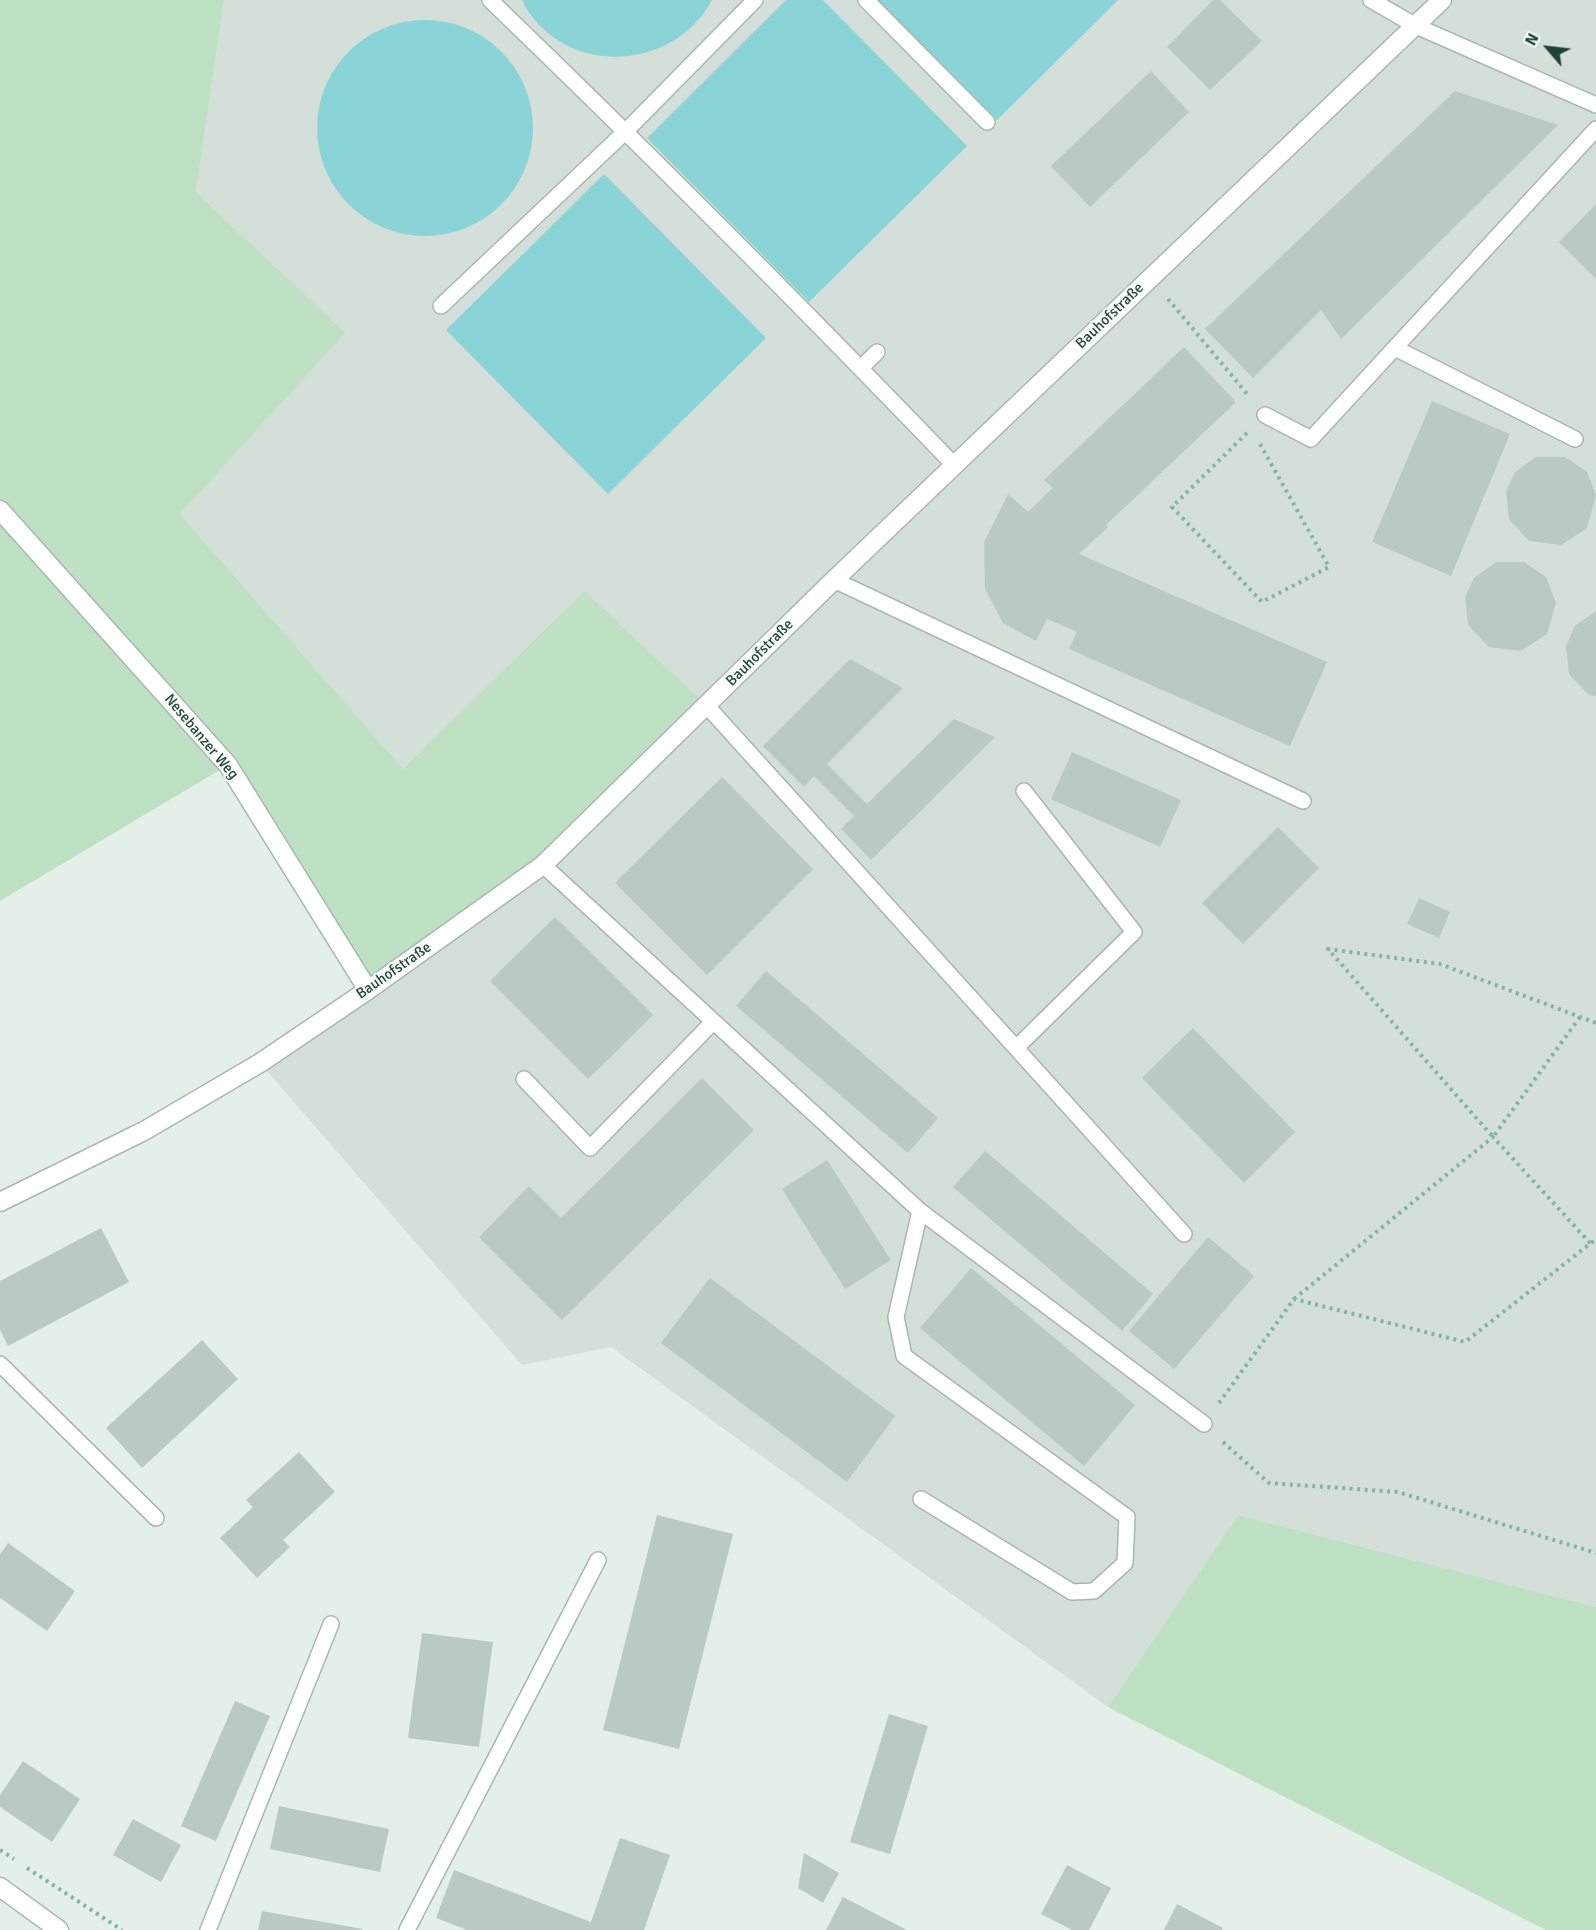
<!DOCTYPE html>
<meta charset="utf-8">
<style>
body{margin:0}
#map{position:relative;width:1596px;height:1930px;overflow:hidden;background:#e5efe9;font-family:Signika,sans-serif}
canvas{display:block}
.north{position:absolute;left:1518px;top:18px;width:60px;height:60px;-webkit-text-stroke:4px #f6fbf8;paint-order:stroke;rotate:298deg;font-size:16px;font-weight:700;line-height:24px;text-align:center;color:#224336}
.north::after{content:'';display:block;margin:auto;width:21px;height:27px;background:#224336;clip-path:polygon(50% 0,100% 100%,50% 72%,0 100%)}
</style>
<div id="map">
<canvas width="1596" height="1930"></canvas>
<div class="north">N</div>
</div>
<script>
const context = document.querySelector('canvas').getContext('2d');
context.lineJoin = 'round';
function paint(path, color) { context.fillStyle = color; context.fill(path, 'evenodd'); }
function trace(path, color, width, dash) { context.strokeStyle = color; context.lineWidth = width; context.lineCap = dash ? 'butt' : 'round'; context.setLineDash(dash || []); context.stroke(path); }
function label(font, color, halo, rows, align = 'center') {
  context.font = font + ' Signika,sans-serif'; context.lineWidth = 4.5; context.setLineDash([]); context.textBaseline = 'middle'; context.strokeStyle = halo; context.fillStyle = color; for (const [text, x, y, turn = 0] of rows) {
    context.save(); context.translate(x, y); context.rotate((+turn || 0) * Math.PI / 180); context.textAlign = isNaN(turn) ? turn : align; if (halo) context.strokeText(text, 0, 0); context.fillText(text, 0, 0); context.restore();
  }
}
paint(new Path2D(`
 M224 0H1596V1607L1238 1515 1108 1707 611 1347 522 1365 260 1063 368 990 584 591 403 769 180 514 344 333 196 192Z`), '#d3dfd8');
paint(new Path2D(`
 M0 0H224L196 192 345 333 180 514 403 769 584 591 707 706 543 865 368 990 228 765 0 901Z
 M1238 1515 1596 1607V1930H1546L1108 1707Z`), '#bde1c2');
paint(new Path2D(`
 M522 0H712C673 74 560 77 522 0Z
 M786 0H823L967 146 809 302 647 138Z
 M878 0H1118L997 120Z
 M317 128a108 108 0 1 1 216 0a108 108 0 1 1-216 0Z
 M604 174 766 338 608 494 446 330Z`), '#8ad4d7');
paint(new Path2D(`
 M1213 0H1220L1262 41 1210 90 1167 47Z
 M1151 71 1189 112 1090 207 1051 166Z
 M1455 91 1558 125 1341 339 1321 310 1253 378 1205 329Z
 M1596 204V279L1559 242Z
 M1184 347 1236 402 1106 525 1108 527 1079 554 1327 662 1290 746 1069 649 1077 632 1047 619 1036 641 1003 623 985 589 984 542 1008 494 1028 512 1053 488 1044 480Z
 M1432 401 1510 434 1451 576 1372 542Z
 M1536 457H1565L1587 472 1596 495 1587 528 1561 545 1529 541 1509 519 1506 491 1515 472Z
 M1496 562H1524L1546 577 1556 603 1547 634 1521 651 1489 647 1468 625 1465 597 1474 578Z
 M1596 611V696L1589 695 1569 674 1566 646 1575 626Z
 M850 659 903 688 827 764 867 804 954 719 995 737 871 860 841 829 854 816 814 776 804 787 763 746Z
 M1072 752 1181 800 1160 847 1051 799Z
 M722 777 813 869 707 975 615 883Z
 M1278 827 1319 868 1243 944 1202 903Z
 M1419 898 1450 912 1439 938 1407 924Z
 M555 917 653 1015 588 1079 490 981Z
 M766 971 938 1118 908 1153 736 1006Z
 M1193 1028 1295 1132 1244 1183 1142 1078Z
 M702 1078 754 1130 562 1320 479 1237 529 1186 561 1218Z
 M985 1151 1153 1294 1122 1331 953 1187Z
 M827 1160 891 1260 845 1289 782 1189Z
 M101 1228 129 1282 8 1346 0 1330V1281Z
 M1208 1237 1254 1276 1174 1369 1129 1331Z
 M971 1268 1135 1405 1084 1466 920 1328Z
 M710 1278 895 1416 847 1482 661 1343Z
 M202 1340 238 1379 142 1468 106 1428Z
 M299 1452 335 1492 283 1540 290 1547 257 1578 220 1538 253 1507 246 1500Z
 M657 1515 733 1534 679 1749 603 1730Z
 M8 1543 75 1591 47 1631 0 1598V1554Z
 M422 1633 493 1642 479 1747 408 1738Z
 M235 1701 270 1716 216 1841 181 1826Z
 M889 1714 928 1726 890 1854 850 1842Z
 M23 1761 80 1799 52 1842 0 1807V1795Z
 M279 1806 389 1829 380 1872 270 1849Z
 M133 1819 181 1845 161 1882 113 1855Z
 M620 1838 670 1855 644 1930H467L436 1918 454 1870 591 1922Z
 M804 1853 839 1873 823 1903 798 1888Z
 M1067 1865 1111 1888 1089 1930H1072L1041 1914Z
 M843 1897 907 1930H826Z
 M1177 1904 1223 1928 1222 1930H1164Z
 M262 1911 363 1929 362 1930H258Z`), '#bacac2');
const lane = new Path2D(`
 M490 0C648 152 803 308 955 466
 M866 0 987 122
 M1371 0 1416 26 1596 105
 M441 306 626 131 755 0
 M1395 348 1575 439
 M861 368 877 352
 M1265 415 1311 439 1596 129
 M834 580 1303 801
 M707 706 1184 1234
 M543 865 920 1211 1204 1424
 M1016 1048 1134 932 1024 791
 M524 1079 590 1148 713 1022
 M920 1211 896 1317 904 1356 1127 1517 1125 1563 1094 1591 1072 1592 921 1499
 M0 1364 156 1518
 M208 1930 331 1624
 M407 1930 598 1560`);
const street = new Path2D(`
 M0 510 228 765 368 990
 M0 1202 144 1131 260 1063 368 990 543 865 834 580 1442 0`);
const secondary = new Path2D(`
 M0 1887 59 1930`);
trace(lane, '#a7b8b0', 18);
trace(street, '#a7b8b0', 21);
trace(secondary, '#a2bcb0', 21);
trace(new Path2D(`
 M1168 299 1248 395
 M1247 433 1172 507 1262 602 1329 567 1260 444
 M1580 1017 1493 1137 1328 949 1440 964 1596 1023
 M1294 1299 1493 1137 1591 1244
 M1219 1403 1294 1299 1465 1342 1596 1239
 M1223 1442 1269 1483 1398 1492 1596 1553
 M0 1850 14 1859
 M27 1868 122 1930`), '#83b5a0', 4, [3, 4.5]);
trace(lane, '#fff', 15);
trace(street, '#fff', 18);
trace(secondary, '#fff', 18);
label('15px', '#224336', '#f6fbf8', [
 ["Bauhofstraße",1110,316,-44],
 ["Bauhofstraße",760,653,-45],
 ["Nesebanzer Weg",201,737,50],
 ["Bauhofstraße",394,971,-35]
]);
</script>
